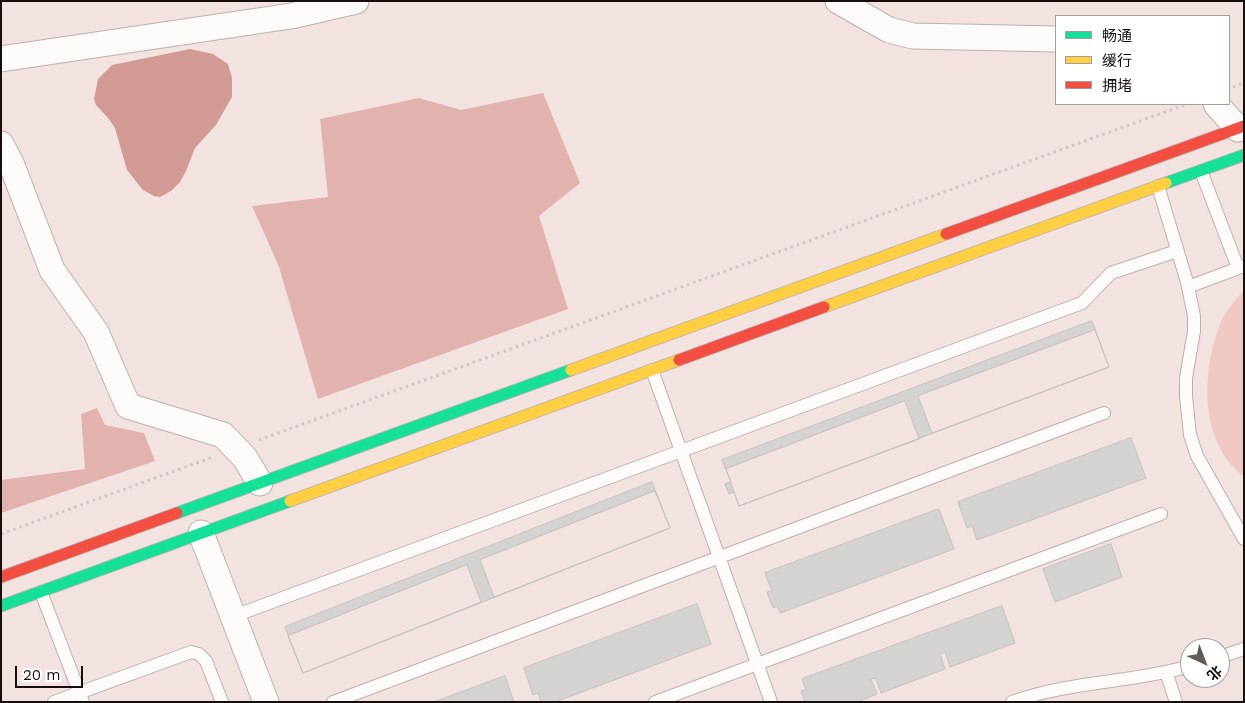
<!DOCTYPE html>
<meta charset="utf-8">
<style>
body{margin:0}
#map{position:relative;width:1245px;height:703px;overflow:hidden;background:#f2e3e1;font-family:"Work Sans","Noto Sans SC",sans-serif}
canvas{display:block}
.frame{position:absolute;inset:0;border:2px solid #160e0d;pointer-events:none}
.legend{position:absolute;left:1055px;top:15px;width:175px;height:90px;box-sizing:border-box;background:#fff;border:1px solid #a29f9e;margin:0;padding:6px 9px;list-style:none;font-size:15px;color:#160e0d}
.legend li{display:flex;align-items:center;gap:10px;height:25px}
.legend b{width:25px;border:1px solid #a29f9e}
.north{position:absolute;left:1180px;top:638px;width:50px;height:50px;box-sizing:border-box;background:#fff;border:1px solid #a29f9e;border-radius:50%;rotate:137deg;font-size:14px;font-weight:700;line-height:20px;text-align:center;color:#160e0d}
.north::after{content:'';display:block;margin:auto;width:18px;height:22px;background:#635957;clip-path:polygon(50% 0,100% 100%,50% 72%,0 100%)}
.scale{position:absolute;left:15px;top:666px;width:68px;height:22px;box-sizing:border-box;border:2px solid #160e0d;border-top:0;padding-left:6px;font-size:15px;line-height:18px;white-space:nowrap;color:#160e0d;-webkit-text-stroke:4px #fff;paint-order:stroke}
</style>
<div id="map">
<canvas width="1245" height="703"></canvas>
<div class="frame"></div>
<ul class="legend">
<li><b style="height:6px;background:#16e098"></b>畅通</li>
<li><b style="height:6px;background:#ffcf43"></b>缓行</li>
<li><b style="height:6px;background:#f24e42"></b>拥堵</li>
</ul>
<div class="north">北</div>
<div class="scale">20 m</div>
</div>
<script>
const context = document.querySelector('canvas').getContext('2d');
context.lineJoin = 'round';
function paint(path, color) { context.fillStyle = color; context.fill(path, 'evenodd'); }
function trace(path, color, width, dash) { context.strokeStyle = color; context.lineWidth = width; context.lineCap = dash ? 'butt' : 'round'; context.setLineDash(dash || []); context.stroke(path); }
paint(new Path2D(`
 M1244 290V477C1199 442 1201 374 1220 324 1225 311 1235 301 1244 290Z`), '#f0c9c5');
paint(new Path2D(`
 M543 93 580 183 539 216 568 309 318 399 279 267 252 206 328 197 320 119 419 98 461 110Z
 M97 408 105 425 144 433 155 461 1 513V480L85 469 81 414Z`), '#e2b2ae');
paint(new Path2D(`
 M190 49 213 54 228 64 232 78V97L216 125 195 148 186 171 180 182 171 191 160 197 154 196 143 190 127 170 115 128 108 118 96 105 94 99 98 79 112 65Z`), '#d19a95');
const building = new Path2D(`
 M1092 321 1109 367 739 506 734 492 729 494 725 484 731 482 722 460Z
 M1095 330 1109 367 932 433 918 396Z
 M905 401 919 439 739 506 726 469Z
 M1131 438 1146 478 977 540 972 526 967 528 958 502Z
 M652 482 670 528 303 673 285 627Z
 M655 491 670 528 494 597 480 560Z
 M939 509 954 549 780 613 777 606 773 608 767 592 772 591 765 573Z
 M1111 544 1122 577 1055 602 1043 569Z
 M467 565 481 602 303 673 288 636Z
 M697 604 711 644 555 702H541L538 693 533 695 524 668Z
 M1002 606 1015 643 950 667 945 652 940 654 945 669 881 693 876 678 871 679 877 694 857 702H805L801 691 806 690 802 679Z
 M505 676 514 702H434Z`);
paint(building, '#d5d3d1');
trace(building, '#c2c1be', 1);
const lane = new Path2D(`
 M1201 171 1238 268
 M1158 186 1187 282 1194 316V331L1186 378V396L1190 435 1197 456 1244 539
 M1188 287 1244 266
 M652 370 771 702
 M41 592 83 702
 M234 616 1082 303 1111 273 1177 251
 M1220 657 1244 649
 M1166 672 1176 702
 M54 702 191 652 199 654 206 661 222 702
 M333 702 1104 413
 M655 702 1161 514
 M1012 702C1069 681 1132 683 1190 666`);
const street = new Path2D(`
 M838 1 889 30 913 36 1056 39
 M1 59 291 16 356 1
 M1216 104 1238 129
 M1 144 11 163 52 270 96 332 128 406 223 435 245 458 260 483
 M201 533 266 702`);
const fast = new Path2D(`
 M1166 183 1244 155
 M177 513 571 370
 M1 606 290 501`);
const slow = new Path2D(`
 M824 307 1166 183
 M571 370 946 234
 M290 501 679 360`);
const jam = new Path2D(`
 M946 234 1244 126
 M679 360 824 307
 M1 577 177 513`);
trace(lane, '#bbb0ae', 14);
trace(street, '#bbb0ae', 27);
trace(fast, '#bbb0ae', 13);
trace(slow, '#bbb0ae', 13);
trace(jam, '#bbb0ae', 13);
trace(new Path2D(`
 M1233 87 1244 83
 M259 440 1187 104
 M1 534 213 457`), '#ccc7c7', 3, [2.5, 4]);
trace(lane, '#fdfbfa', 12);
trace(street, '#fdfbfa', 25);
trace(fast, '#16e098', 11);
trace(slow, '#ffcf43', 11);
trace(jam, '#f24e42', 11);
</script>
